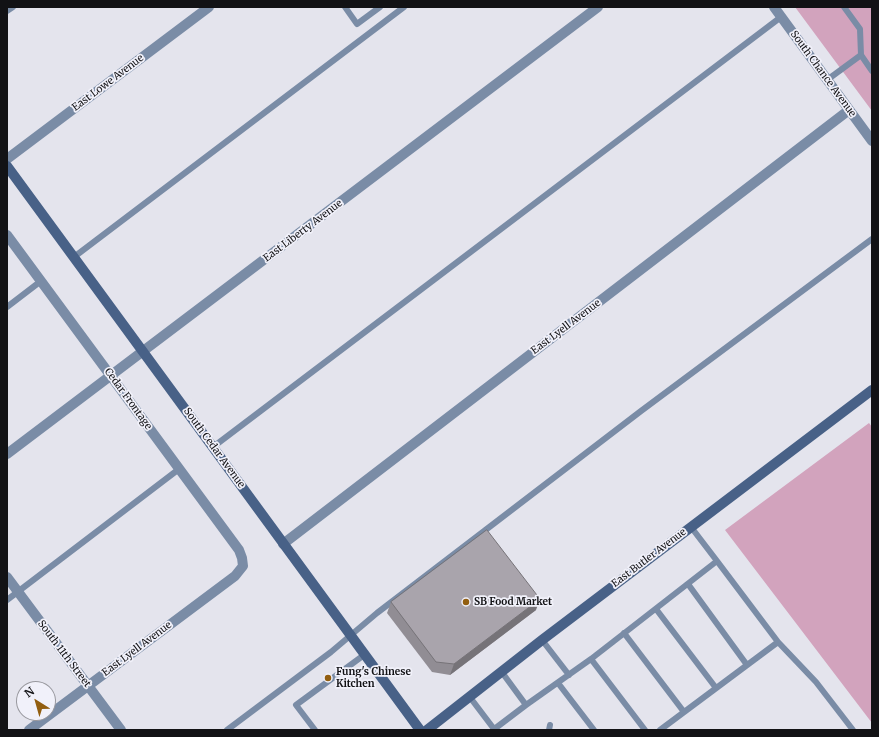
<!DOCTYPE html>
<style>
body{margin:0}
#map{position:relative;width:879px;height:737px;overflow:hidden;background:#e4e4ed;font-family:Merriweather,serif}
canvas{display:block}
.frame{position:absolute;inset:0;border:8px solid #121215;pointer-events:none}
.north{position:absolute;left:16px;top:681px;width:40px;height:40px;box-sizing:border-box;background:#f1f1fa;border:1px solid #98989e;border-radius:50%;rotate:323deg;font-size:11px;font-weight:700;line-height:16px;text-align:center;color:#121215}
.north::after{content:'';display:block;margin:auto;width:14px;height:18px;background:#925e10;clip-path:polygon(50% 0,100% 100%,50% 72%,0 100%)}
</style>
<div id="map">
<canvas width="879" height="737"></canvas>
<div class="frame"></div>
<div class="north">N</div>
</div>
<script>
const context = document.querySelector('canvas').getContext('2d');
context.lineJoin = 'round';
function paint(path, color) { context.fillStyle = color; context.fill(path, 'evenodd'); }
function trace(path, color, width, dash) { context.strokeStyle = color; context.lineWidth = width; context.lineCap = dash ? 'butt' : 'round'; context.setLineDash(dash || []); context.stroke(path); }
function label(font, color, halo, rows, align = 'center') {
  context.font = font + ' Merriweather,serif'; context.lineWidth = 3.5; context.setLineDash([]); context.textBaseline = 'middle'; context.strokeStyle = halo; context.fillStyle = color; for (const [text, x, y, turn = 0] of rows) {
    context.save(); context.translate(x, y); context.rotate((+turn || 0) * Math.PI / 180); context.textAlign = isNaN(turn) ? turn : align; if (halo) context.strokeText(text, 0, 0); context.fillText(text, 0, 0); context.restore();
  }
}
paint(new Path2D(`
 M795 7H872V111Z
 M869 423 872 427V723L725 530Z`), '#d2a3bd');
trace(new Path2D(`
 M345 7 357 24 380 7
 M844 7 860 29 861 55
 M7 11 13 7
 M827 80 861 55 872 71
 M74 257 404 7
 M7 307 41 281
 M213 447 781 17
 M688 584 747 665
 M7 600 179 469
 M656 609 716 688
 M624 633 684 712
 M542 640 569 675
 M778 642 816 682 853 730
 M591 659 645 730
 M558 683 594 730
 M469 696 494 729
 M526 705 591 659 717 561 691 527
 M227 730 331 652 377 613 641 411 872 239
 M315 730 296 705 364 655
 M493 730 526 705 501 671
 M549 730 550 725
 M660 730 778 642 717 561`), '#7a8ca6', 6);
trace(new Path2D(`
 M774 7 872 141
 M7 159 209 7
 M7 235 239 550 242 558 243 566 235 576 29 730
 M7 454 598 7
 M283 544 849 110
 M7 577 121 730`), '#7a8ca6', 10);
trace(new Path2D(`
 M7 166 420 730
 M427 730 542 640 872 390`), '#486187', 10);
paint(new Path2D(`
 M391 602 536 610 450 675 432 672 387 613Z`), '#918d94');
paint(new Path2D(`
 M540 599 536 610 450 675 454 664Z`), '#767378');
const building = new Path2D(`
 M487 530 540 599 454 664 436 662 391 602Z`);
paint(building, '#a9a4ac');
trace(building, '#767378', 1);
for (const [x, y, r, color] of [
 [466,602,4,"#925e10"],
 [328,678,4,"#925e10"]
]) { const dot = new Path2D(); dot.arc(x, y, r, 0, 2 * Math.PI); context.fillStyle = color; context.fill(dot); trace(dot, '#f1f1fa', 1.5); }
label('10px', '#121215', '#f1f1fa', [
 ["South Chance Avenue",823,74,54],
 ["East Lowe Avenue",108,83,-37],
 ["East Liberty Avenue",303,231,-37],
 ["East Lyell Avenue",566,327,-37],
 ["Cedar Frontage",128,399,54],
 ["South Cedar Avenue",214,448,54],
 ["East Butler Avenue",649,558,-37],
 ["East Lyell Avenue",137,649,-37],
 ["South 11th Street",64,654,53]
]);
label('bold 10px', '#121215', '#f1f1fa', [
 ["SB Food Market",474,602],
 ["Fung's Chinese",336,672],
 ["Kitchen",336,684]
], 'left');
</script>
